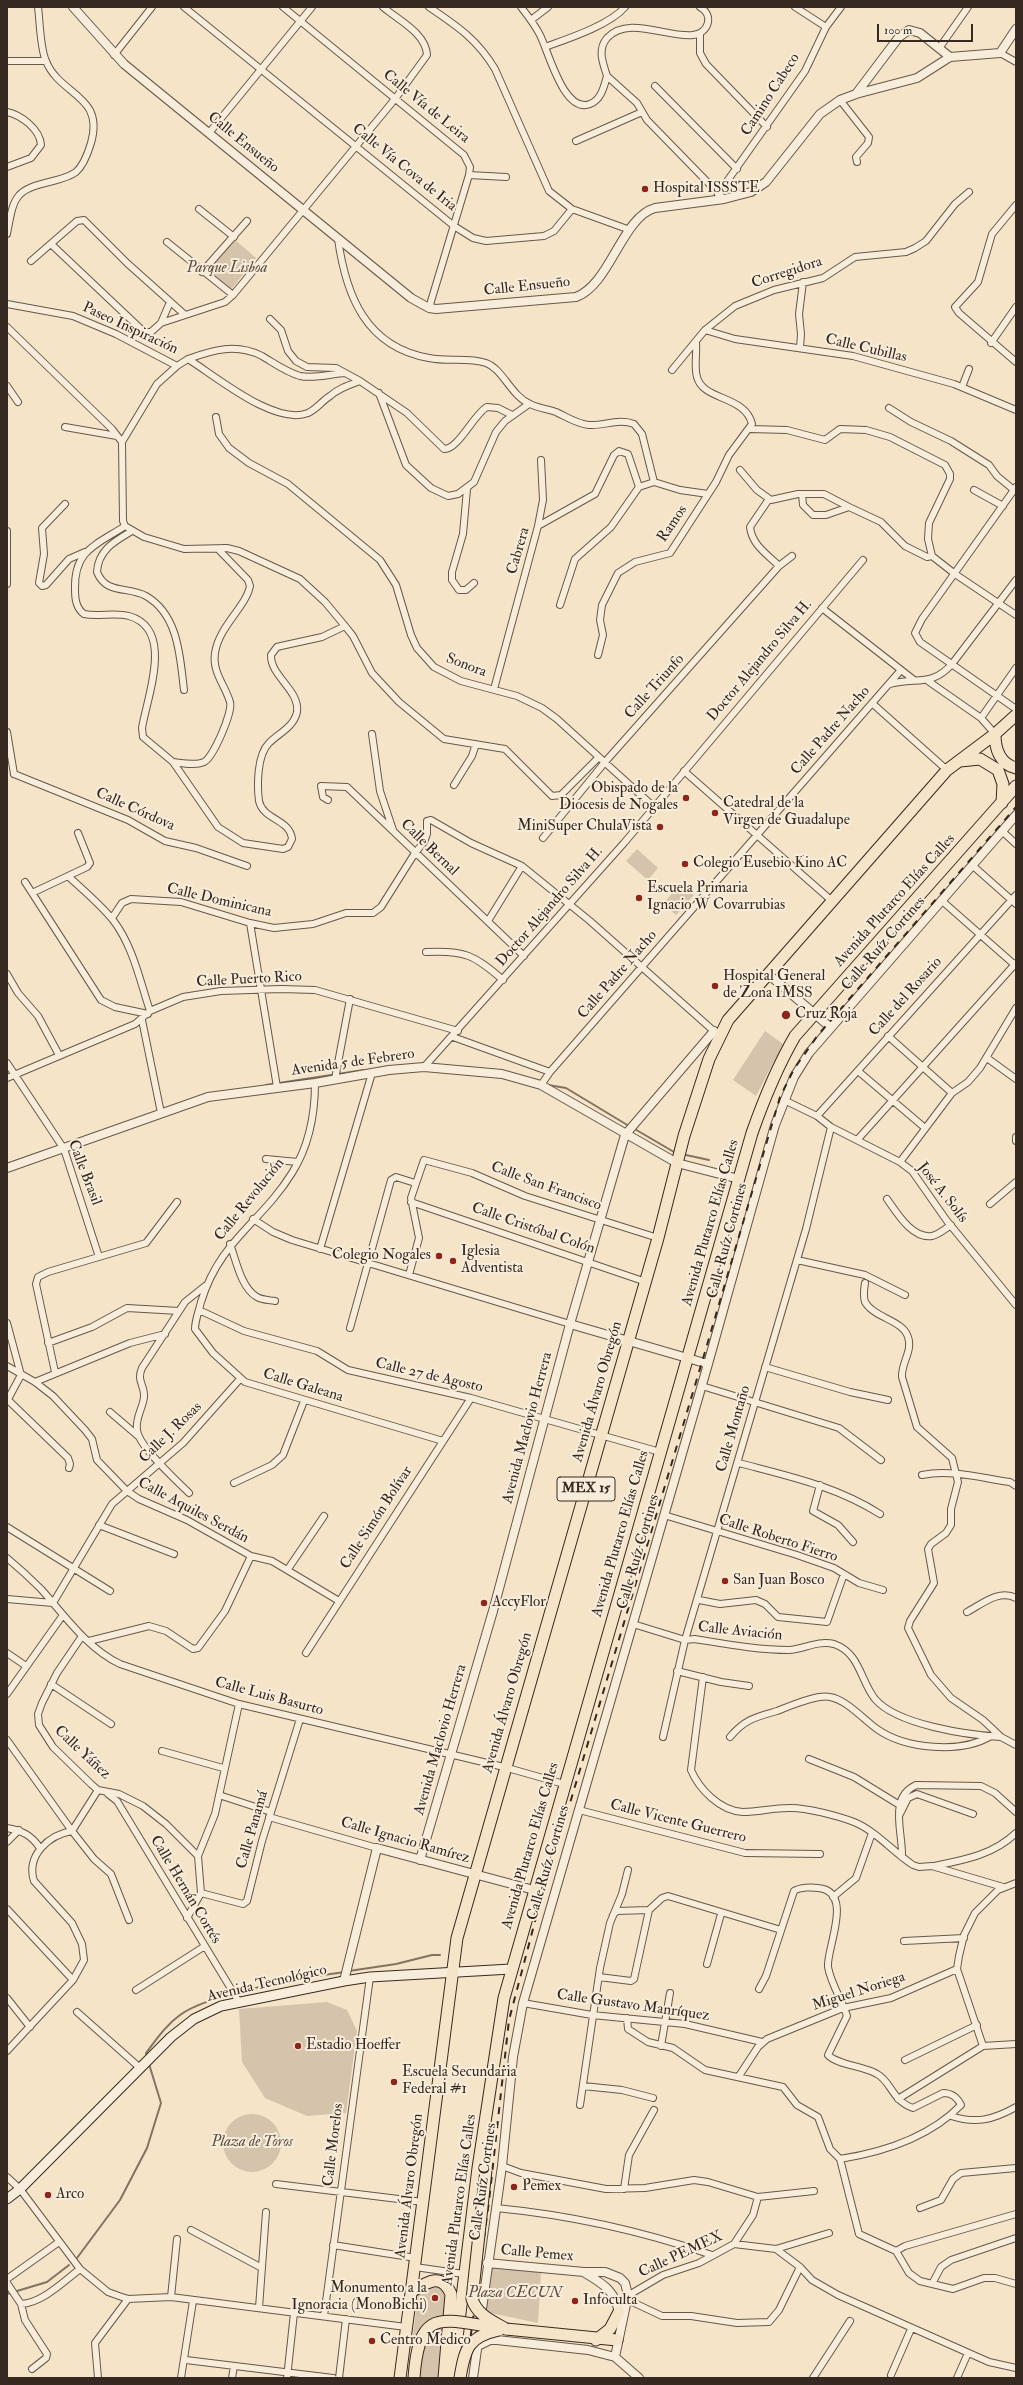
<!DOCTYPE html>
<meta charset="utf-8">
<style>
body{margin:0}
#map{position:relative;width:1023px;height:2385px;overflow:hidden;background:#f5e4c7;font-family:"IM FELL Double Pica",serif}
canvas{display:block}
.frame{position:absolute;inset:0;border:8px solid #362921;pointer-events:none}
.scale{position:absolute;left:877px;top:24px;width:96px;height:18px;box-sizing:border-box;border:2px solid #362921;border-top:0;padding-left:5px;font-size:12px;line-height:14px;white-space:nowrap;color:#362921;-webkit-text-stroke:3px #f8eddb;paint-order:stroke}
</style>
<div id="map">
<canvas width="1023" height="2385"></canvas>
<div class="frame"></div>
<div class="scale">100 m</div>
</div>
<script>
const context = document.querySelector('canvas').getContext('2d');
context.lineJoin = 'round';
function paint(path, color) { context.fillStyle = color; context.fill(path, 'evenodd'); }
function trace(path, color, width, dash) { context.strokeStyle = color; context.lineWidth = width; context.lineCap = dash ? 'butt' : 'round'; context.setLineDash(dash || []); context.stroke(path); }
function label(font, color, halo, rows, align = 'center') {
  context.font = font + ' "IM FELL Double Pica",serif'; context.lineWidth = 4; context.setLineDash([]); context.textBaseline = 'middle'; context.strokeStyle = halo; context.fillStyle = color; for (const [text, x, y, turn = 0] of rows) {
    context.save(); context.translate(x, y); context.rotate((+turn || 0) * Math.PI / 180); context.textAlign = isNaN(turn) ? turn : align; if (halo) context.strokeText(text, 0, 0); context.fillText(text, 0, 0); context.restore();
  }
}
paint(new Path2D(`
 M233 238 256 258 230 291 205 271Z
 M637 849 658 868 648 880 626 861Z
 M681 883 694 895 676 915 663 904Z
 M765 1031 783 1044 756 1096 733 1080Z
 M327 2002 347 2010 357 2031 346 2113 307 2116 265 2098 242 2062 239 2009Z
 M223 2143a29 29 0 1 1 58 0a29 29 0 1 1-58 0Z
 M491 2267 541 2272 538 2323 486 2312Z
 M438 2284 449 2295 442 2378H408L418 2293 423 2287Z`), '#d5c4ab');
trace(new Path2D(`
 M266 1085 364 1070
 M548 1085 566 1088 629 1126
 M633 1128 674 1152
 M686 1155 709 1160
 M7 1164 44 1151
 M349 1971 396 1964 432 1955H440
 M147 2058 146 2053C156 2040 166 2025 180 2015 210 1993 306 1977 345 1972
 M77 2258 120 2200 147 2148 161 2103 149 2064
 M7 2294 47 2282 69 2265`), '#827363', 2);
const minor = new Path2D(`
 M184 7 454 226 473 238 486 241 544 236 554 231 572 209 630 230
 M283 7 464 155 470 167 469 175 429 308
 M429 7C457 26 477 39 495 69L549 191 572 209
 M521 7C528 16 535 25 540 35 549 53 564 114 590 104 601 100 604 87 607 76
 M795 7 826 27
 M531 20 548 7
 M700 33V53L706 64 767 127
 M545 47C567 39 610 25 625 7
 M940 47 968 7
 M1000 53 1016 62
 M114 55 152 7
 M7 61H45
 M607 76 637 103 647 120 721 196
 M607 76C603 63 597 50 607 38 628 15 667 38 693 35 709 33 714 15 700 7
 M655 86 737 169
 M840 100 869 137 868 143 856 157 857 162
 M7 112C21 115 40 129 41 145L31 158 7 167
 M209 133 312 7
 M576 141 642 112
 M469 175 506 177
 M718 194 805 71 826 27 841 7
 M1016 205 992 234 978 282 955 307 959 313 1016 362
 M199 209 234 237
 M7 234C14 196 14 190 53 181 61 179 69 177 76 172 84 165 88 153 91 143 105 95 60 96 46 61 40 48 40 22 38 7
 M338 239C346 296 366 347 429 358 447 362 469 357 486 363 503 369 511 396 530 404 538 408 547 409 556 412 567 417 577 424 589 425 604 426 619 418 634 424L642 434 654 482
 M167 242 233 295
 M51 244 144 332H151L161 323 225 302 233 295 395 99 427 55C426 33 398 20 383 7
 M31 261 77 221 84 220 127 263 184 314
 M202 272 247 221
 M7 304 73 316 116 334 177 366 188 359C217 377 275 426 308 413 317 409 322 401 330 396 339 388 349 385 360 381
 M270 319 281 330 288 351 296 361 307 367 336 368 360 381 407 413 444 449C458 450 474 414 487 407L498 408 512 415
 M161 323 170 302
 M7 327 112 429 122 442
 M705 330 735 339 853 356 954 384 1016 410
 M991 343 1016 307
 M800 348 801 334 799 314 803 282
 M188 359C213 350 236 343 262 356 274 363 286 372 300 376 314 379 331 374 345 373
 M672 370 705 330 735 306 774 290 823 278 855 257 906 252 915 248 926 241 955 204 969 192
 M7 386 18 402
 M962 387 969 369
 M379 393 406 465 431 488 448 496 458 494 474 482 496 432 505 421 529 404
 M889 408 911 422 951 441 989 465 997 476 1014 490
 M216 417 219 434 229 448 249 463 288 484 380 560 396 585 411 635 417 648 434 667 461 681 517 696 542 708 557 719 654 807
 M65 427 117 436
 M750 429 787 430 825 440 840 429 866 430 890 437 945 465 950 474V479L929 523 928 539 932 556 955 574 1016 615
 M740 470 757 490 771 500 798 494H824L849 507
 M639 487 654 482 680 490 708 494
 M1016 487 922 619 915 633 920 642 1016 709
 M467 489 463 534 452 572V580L459 590H466L474 583
 M974 490 1003 506
 M802 494 803 505 813 515H826L849 507 881 522 905 546 927 557 932 556
 M769 499 750 527C752 545 767 554 779 566
 M65 504 42 528 44 554 39 583 42 586 46 585 69 559 85 552
 M125 526C96 545 74 550 75 589 75 599 76 608 84 614 99 617 114 612 129 616 175 629 147 697 142 728L143 737 173 762 218 827 243 843 283 849 288 847 292 839C290 819 263 820 259 801 257 785 257 755 269 743 279 733 294 727 297 712 300 690 270 676 271 655L277 647 281 646 322 637 345 626
 M125 526 144 537 184 549 227 548 239 551 300 579 325 602 345 626 353 636 372 673 399 702 444 739 505 749 552 796 561 795 599 757
 M125 526 123 521 122 442 157 384 177 366
 M538 526 543 500 541 460
 M7 531V584
 M132 531C115 541 98 550 97 572 106 595 128 586 146 596 179 615 180 658 184 690
 M560 605 575 559 611 527 639 487
 M822 608 914 680
 M598 655 603 635 600 620 602 605 618 573 635 562 670 553 716 482 729 455 752 424C745 395 703 401 697 377 694 367 697 353 696 343
 M928 681 981 718 995 734
 M890 684C916 677 932 687 952 664L1016 580
 M494 689 538 526 595 494 614 455 619 451 628 454 639 487
 M873 704 947 770
 M981 718 1016 668
 M7 732 14 774
 M372 734 380 791 393 830
 M173 762C182 763 195 766 204 762 213 758 233 712 230 702 225 685 212 672 215 653 219 626 246 607 250 586L248 580 218 549
 M684 771 832 901
 M14 774 128 820 165 841 196 848 247 866
 M454 785 472 756 476 744
 M328 800 323 797 321 786 347 787 524 956
 M1002 831 1016 844
 M543 838 605 762 779 566 792 556
 M972 865 1016 904
 M68 876C83 890 100 904 113 920 133 946 140 981 150 1011
 M25 882 101 1000 115 1007 148 1014
 M32 893 87 867 90 863 78 833
 M941 900 1016 966
 M112 918 122 903 131 899 181 902 250 923 274 928 313 924 346 913H373L381 907 415 853 424 842 427 834V821L431 820 471 843 522 866 590 921 716 1033
 M488 921 522 866
 M250 923 277 1087
 M426 952C465 950 474 955 503 980
 M7 974 18 993 38 1016 59 1055
 M142 1020 161 1113
 M888 1036 952 1093
 M453 1037 550 1072
 M987 1058 1016 1079
 M7 1063 64 1149 99 1257
 M424 1067 624 843 863 560
 M858 1071 925 1128
 M7 1078 135 1024 150 1011 183 997 221 991 281 989 315 990 458 1031
 M335 1079 350 999
 M315 1083C315 1114 309 1146 292 1173 261 1223 220 1240 201 1302 199 1311 195 1320 195 1329L213 1353 245 1382 443 1441
 M541 1085 550 1072 901 670
 M784 1100 817 1116 831 1127 900 1162 912 1171 947 1221 1016 1305
 M817 1116 1016 895
 M1016 1137V1141
 M858 1139 1016 963
 M266 1159 298 1162
 M900 1162 952 1093 968 1082 980 1068 1016 1008
 M887 1199C897 1213 912 1239 932 1236 938 1235 945 1229 951 1225
 M411 1202 646 1282
 M990 1204 1016 1182
 M253 1219 273 1232 292 1240 570 1324
 M230 1244C236 1260 241 1288 257 1297 262 1300 269 1300 275 1301
 M320 1249 372 1073
 M797 1260 865 1275 905 1295
 M409 1275 419 1238 411 1198 424 1160 472 1173 525 1196 658 1238
 M865 1283C864 1289 863 1296 865 1302 874 1318 903 1320 908 1337 913 1351 901 1363 902 1377L917 1427 952 1458 958 1482 951 1509V1525L946 1533 931 1544 928 1549 934 1583 910 1621 908 1628 931 1675 951 1698 983 1720 1001 1737 1016 1745
 M199 1310 244 1331 317 1351 348 1370 471 1398 660 1452
 M7 1323 21 1375 7 1401
 M350 1328 391 1180 396 1177 415 1183
 M48 1343 92 1327 127 1308 179 1311
 M7 1366 35 1382 53 1396 85 1430 92 1439 97 1460 127 1491 139 1499 187 1520 251 1556 272 1561 339 1601
 M765 1367 850 1392 888 1400
 M55 1372 36 1284 38 1277 48 1272 146 1243 177 1202
 M35 1382 130 1343 165 1334
 M702 1386 839 1428 881 1460
 M8 1400 68 1458 70 1464 69 1468
 M110 1412 138 1436
 M739 1463C788 1476 836 1486 880 1514
 M922 1475C951 1469 981 1478 1010 1482L1016 1486
 M234 1483 272 1465 283 1455 304 1401
 M820 1485 813 1511 838 1525 853 1542
 M189 1493C177 1481 138 1446 137 1430 135 1418 143 1408 144 1397 145 1385 136 1381 142 1368L185 1302 205 1286
 M664 1515 797 1555 834 1568 859 1583 883 1590
 M99 1525 174 1554
 M7 1527 110 1591
 M7 1558C19 1568 30 1578 41 1589 65 1616 87 1648 120 1664L239 1704 504 1767 564 1784
 M288 1569 324 1516
 M7 1599 53 1603 112 1504 183 1443 240 1379
 M699 1600 720 1604 756 1600 765 1604 778 1617 827 1622 844 1574
 M967 1612C982 1604 999 1589 1016 1598
 M633 1624 685 1640 695 1639C726 1644 757 1650 789 1650 804 1649 818 1640 834 1644 860 1653 860 1680 875 1699 897 1725 968 1735 1001 1737
 M82 1636 57 1673 42 1703 38 1714 39 1725 53 1747 91 1784 98 1790 119 1794 143 1806 166 1824 198 1856 201 1893 187 1918
 M89 1641 149 1626 166 1631 193 1649 198 1648 225 1611 251 1556
 M7 1653 26 1666
 M306 1653 471 1398
 M677 1671 721 1682 749 1686
 M703 1677 691 1770C699 1789 720 1811 743 1812 758 1812 773 1808 788 1808 805 1807 838 1816 854 1822 876 1831 893 1852 913 1865L919 1867 932 1866 1003 1887
 M51 1684 111 1724
 M7 1694 63 1615
 M663 1737 685 1640 806 1229 831 1127
 M730 1737C745 1719 756 1717 777 1711 790 1706 817 1694 830 1697 847 1700 863 1719 877 1729 905 1749 961 1754 991 1736
 M7 1740 72 1831 94 1859 111 1874 129 1920
 M162 1751 223 1768
 M809 1759 854 1777 898 1804
 M108 1794 117 1801 239 2002
 M219 1795 271 1812
 M579 1810 745 1853 820 1854
 M900 1814 908 1798 917 1794 973 1814
 M269 1817 377 1848
 M7 1828C23 1831 31 1835 40 1848
 M72 1831 98 1790
 M7 1842 19 1830
 M198 1856 215 1814 239 1704
 M902 1857C903 1832 888 1798 916 1785L981 1786 995 1793 1016 1812
 M934 1866C964 1860 993 1855 1016 1833
 M1016 1883 998 1890 975 1913 964 1935 959 1956 957 1969 983 2046 1016 2044
 M201 1893 243 1904 247 1901 262 1841 300 1719
 M833 1897 856 1878 872 1833
 M7 1909 73 1980
 M613 1915 617 1911 649 1910 662 1898 668 1896 781 1930
 M904 1941 964 1938
 M707 1964 721 1914
 M599 1977 631 1981 634 1979 649 1910
 M759 1989 766 1976 794 1891C800 1887 812 1887 818 1888 855 1891 826 1949 828 1967 831 1984 842 2000 847 2016L828 2055C837 2065 864 2066 877 2074 891 2081 892 2101 913 2108L943 2093C952 2093 957 2097 961 2105 929 2138 884 2152 840 2159
 M136 1990 205 1946
 M7 1998 30 2027
 M523 2003 592 2015 685 2024 762 2042
 M77 2012 139 2067
 M627 2018 628 2029 648 2042 673 2048 705 2070 783 2087 797 2105 818 2117 830 2149 840 2159 859 2234 896 2251 909 2273 920 2281 953 2289 984 2278H995L1016 2284
 M661 2046 670 1993
 M7 2051 73 1980 84 1960 82 1944 72 1923 34 1881C26 1856 48 1835 72 1831
 M905 2060 977 2025
 M739 2076 758 2047 767 2039 843 2008 891 1998 957 1969
 M583 2086 622 2090 653 2098
 M898 2099 983 2046
 M580 2105 600 1968 610 1923 622 1894 628 1870
 M951 2116C976 2124 993 2120 1016 2107
 M502 2166 521 2173 606 2189 645 2188 694 2180 708 2182 758 2197 814 2191
 M7 2177 20 2189 80 2269 108 2292 119 2296 128 2299 171 2297 406 2327
 M276 2184 423 2202
 M624 2189 629 2155 654 2110
 M496 2208C570 2215 642 2231 712 2255
 M920 2208 941 2200 953 2179 961 2173 1016 2168
 M191 2230 262 2268
 M734 2244 753 2215 758 2197
 M333 2245 416 2258
 M776 2249 800 2267 812 2280 838 2295 989 2362 1016 2368
 M896 2251 905 2246 1016 2214
 M415 2267 464 2274
 M7 2279 59 2242
 M7 2283 21 2304 25 2320 47 2354 46 2358 32 2369
 M932 2284 941 2267 951 2260 1016 2238
 M171 2297 177 2239
 M628 2300 662 2316H691L737 2323 769 2322 779 2310 800 2267
 M617 2302 663 2275 699 2263 734 2244 776 2249 829 2233
 M21 2304C42 2303 63 2282 80 2269
 M259 2308 266 2212
 M324 2316 370 1977
 M186 2360 333 2378
 M891 2375 911 2329
 M98 2378 95 2343 128 2299
 M181 2378 193 2301
 M232 2378 234 2366
 M287 2378 294 2313
 M339 2378 346 2319
 M813 2378 850 2321
 M957 2378 968 2353`);
const tertiary = new Path2D(`
 M73 7 124 64 411 298 429 308 436 309 576 297C610 285 622 217 655 208L724 199 751 192 766 182 820 114 840 100 856 94 917 78 950 57 1000 53 1016 29
 M856 94 899 37 909 30 920 33 950 57
 M768 974 830 1027
 M7 1168 208 1097 315 1083 389 1070 424 1067 502 1074 541 1085 677 1163 739 1179
 M570 1324 708 1364
 M420 1860 493 1611 570 1324 625 1135 714 1031
 M344 1981 377 1848 534 1890
 M487 2263 584 2272H605L620 2278 625 2283 628 2295 615 2357 639 2378
 M585 2273C604 2284 618 2293 619 2317
 M481 2316 502 2166 513 2057 523 2003 708 1364 775 1125 794 1077 809 1053 1016 815
 M478 2346 490 2340H497L588 2350 615 2357
 M473 2378 479 2335`);
const secondary = new Path2D(`
 M7 2199 20 2189 171 2037 194 2019 221 2006 344 1981 370 1977 511 1969`);
const trunk = new Path2D(`
 M995 734C995 749 1000 764 1016 768
 M960 761 980 759 998 770 1003 784 1002 803
 M411 2292C426 2283 441 2271 451 2294L444 2378
 M506 2329 617 2340
 M596 2340 610 2329 619 2312
 M400 2378 457 1938 658 1238 684 1136 709 1059 728 1020 947 770 995 734 1016 715
 M452 2378 478 2168 504 1998 752 1133C764 1099 777 1067 795 1036L1016 786`);
trace(minor, '#66584a', 8);
trace(tertiary, '#66584a', 10);
trace(secondary, '#362921', 11);
trace(trunk, '#362921', 13);
trace(minor, '#f8eddb', 6);
trace(tertiary, '#f8eddb', 8);
trace(secondary, '#f8eddb', 9);
trace(trunk, '#f5e4c7', 11);
trace(new Path2D(`
 M465 2378 489 2201 509 2020 538 1910 702 1362 780 1097 794 1069 818 1035 1016 807`), '#362921', 2, [7, 7]);
const trunkBridge = new Path2D(`
 M486 2170 472 2299C477 2315 492 2321 506 2329
 M414 2378C419 2306 441 2320 499 2328
 M460 2378C465 2348 468 2337 499 2330`);
trace(trunkBridge, '#362921', 13, []);
trace(trunkBridge, '#f5e4c7', 11);
for (const [x, y, r, color] of [
 [645,189,4,"#8f2418"],
 [686,798,4,"#8f2418"],
 [715,813,4,"#8f2418"],
 [660,827,4,"#8f2418"],
 [685,864,4,"#8f2418"],
 [639,898,4,"#8f2418"],
 [715,986,4,"#8f2418"],
 [786,1015,5,"#8f2418"],
 [439,1256,4,"#8f2418"],
 [453,1261,4,"#8f2418"],
 [725,1581,4,"#8f2418"],
 [484,1603,4,"#8f2418"],
 [298,2046,4,"#8f2418"],
 [394,2082,4,"#8f2418"],
 [514,2187,4,"#8f2418"],
 [48,2195,4,"#8f2418"],
 [435,2298,4,"#8f2418"],
 [575,2301,4,"#8f2418"],
 [372,2341,4,"#8f2418"]
]) { const dot = new Path2D(); dot.arc(x, y, r, 0, 2 * Math.PI); context.fillStyle = color; context.fill(dot); trace(dot, '#f8eddb', 1.5); }
for (const [x, y, w] of [
 [586,1489,58]
]) { const box = new Path2D(); box.roundRect(x - w / 2, y - 12, w, 24, 3); context.fillStyle = '#f8eddb'; context.fill(box); trace(box, '#362921', 1); }
label('bold 14px', '#362921', null, [
 ["MEX 15",586,1489]
]);
label('15px', '#362921', '#f8eddb', [
 ["Camino Cabeco",771,95,-57],
 ["Calle Vía de Leira",426,107,39],
 ["Calle Ensueño",243,143,39],
 ["Calle Vía Cova de Iria",404,168,39],
 ["Corregidora",787,273,-18],
 ["Calle Ensueño",527,287,-6],
 ["Paseo Inspiración",130,329,25],
 ["Calle Cubillas",866,349,13],
 ["Ramos",673,524,-56],
 ["Cabrera",519,551,-74],
 ["Doctor Alejandro Silva H.",760,661,-50],
 ["Sonora",466,666,21],
 ["Calle Triunfo",655,687,-48],
 ["Calle Padre Nacho",831,731,-49],
 ["Calle Córdova",135,810,24],
 ["Calle Bernal",429,848,44],
 ["Calle Dominicana",219,901,13],
 ["Avenida Plutarco Elías Calles",895,901,-48],
 ["Doctor Alejandro Silva H.",550,907,-49],
 ["Calle Ruíz Cortines",884,944,-49],
 ["Calle Padre Nacho",618,975,-49],
 ["Calle Puerto Rico",249,980,-3],
 ["Calle del Rosario",906,997,-48],
 ["Avenida 5 de Febrero",353,1063,-8],
 ["Calle Brasil",84,1173,69],
 ["Calle San Francisco",546,1187,20],
 ["José A. Solís",942,1193,52],
 ["Calle Revolución",250,1200,-51],
 ["Avenida Plutarco Elías Calles",711,1223,-74],
 ["Calle Cristóbal Colón",533,1229,19],
 ["Calle Ruíz Cortines",728,1241,-75],
 ["Calle 27 de Agosto",429,1376,13],
 ["Calle Galeana",303,1386,17],
 ["Avenida Álvaro Obregón",598,1392,-74],
 ["Avenida Maclovio Herrera",528,1428,-75],
 ["Calle Montaño",734,1429,-74],
 ["Calle J. Rosas",171,1433,-44],
 ["Calle Aquiles Serdán",193,1511,28],
 ["Calle Simón Bolívar",377,1518,-57],
 ["Avenida Plutarco Elías Calles",621,1534,-74],
 ["Calle Roberto Fierro",778,1539,18],
 ["Calle Ruíz Cortines",639,1552,-74],
 ["Calle Aviación",740,1632,6],
 ["Calle Luis Basurto",269,1697,15],
 ["Avenida Álvaro Obregón",508,1703,-74],
 ["Avenida Maclovio Herrera",441,1740,-74],
 ["Calle Yáñez",82,1753,43],
 ["Calle Vicente Guerrero",678,1822,14],
 ["Calle Panamá",253,1830,-74],
 ["Calle Ignacio Ramírez",405,1841,16],
 ["Avenida Plutarco Elías Calles",531,1846,-74],
 ["Calle Ruíz Cortines",549,1863,-74],
 ["Calle Hernán Cortés",185,1890,59],
 ["Avenida Tecnológico",267,1984,-13],
 ["Miguel Noriega",859,1992,-18],
 ["Calle Gustavo Manríquez",633,2006,8],
 ["Calle Morelos",334,2145,-83],
 ["Calle Ruíz Cortines",484,2182,-82],
 ["Avenida Álvaro Obregón",410,2186,-83],
 ["Avenida Plutarco Elías Calles",460,2200,-82],
 ["Calle Pemex",537,2254,5],
 ["Calle PEMEX",681,2255,-25]
]);
label('15px', '#362921', '#f8eddb', [
 ["Hospital ISSSTE",653,189],
 ["Obispado de la",678,789,"right"],
 ["Diocesis de Nogales",678,806,"right"],
 ["Catedral de la",723,804],
 ["Virgen de Guadalupe",723,821],
 ["MiniSuper ChulaVista",652,827,"right"],
 ["Colegio Eusebio Kino AC",693,864],
 ["Escuela Primaria",647,889],
 ["Ignacio W Covarrubias",647,906],
 ["Hospital General",723,977],
 ["de Zona IMSS",723,994],
 ["Cruz Roja",795,1015],
 ["Iglesia",461,1252],
 ["Adventista",461,1269],
 ["Colegio Nogales",431,1256,"right"],
 ["San Juan Bosco",733,1581],
 ["AccyFlor",492,1603],
 ["Estadio Hoeffer",306,2046],
 ["Escuela Secundaria",402,2073],
 ["Federal #1",402,2090],
 ["Pemex",522,2187],
 ["Arco",56,2195],
 ["Monumento a la",427,2289,"right"],
 ["Ignoracia (MonoBichi)",427,2306,"right"],
 ["Infoculta",583,2301],
 ["Centro Medico",380,2341]
], 'left');
label('italic 15px', '#5e5044', '#f8eddb', [
 ["Parque Lisboa",227,269],
 ["Plaza de Toros",252,2143],
 ["Plaza CECUN",515,2294]
]);
</script>
